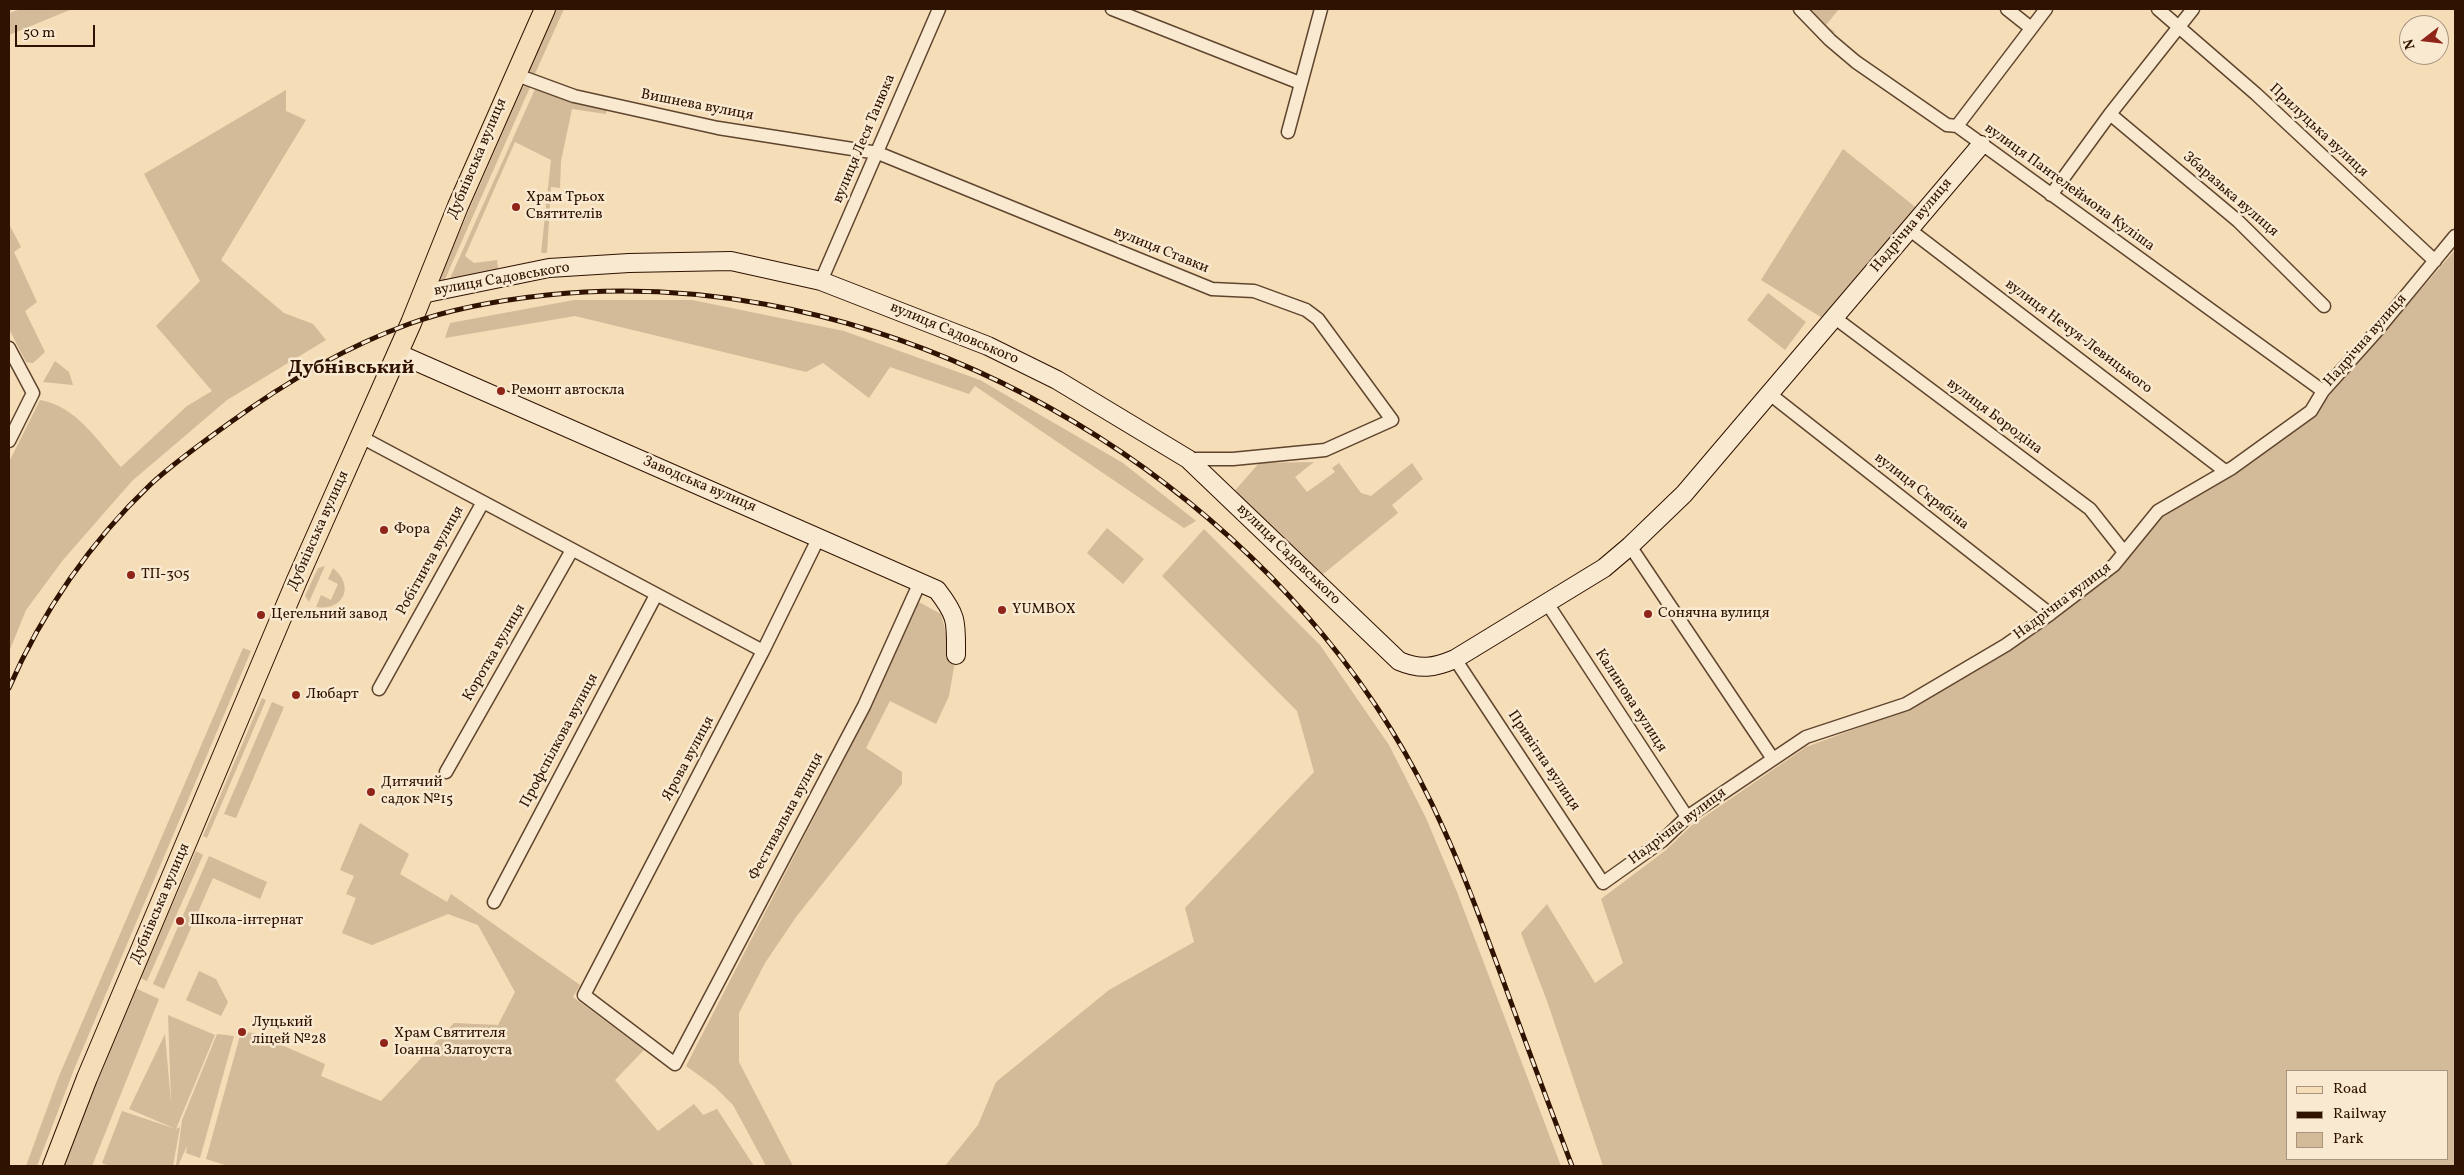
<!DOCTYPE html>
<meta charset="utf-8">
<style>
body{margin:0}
#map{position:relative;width:2464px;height:1175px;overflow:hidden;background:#f5ddb7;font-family:Vollkorn,serif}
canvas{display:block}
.frame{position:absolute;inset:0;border:10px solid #2f1200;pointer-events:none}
.legend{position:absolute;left:2286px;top:1070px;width:162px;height:90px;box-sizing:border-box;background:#f8e9d0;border:1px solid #a8937d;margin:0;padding:6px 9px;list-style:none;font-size:15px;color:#2f1200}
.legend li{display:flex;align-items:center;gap:10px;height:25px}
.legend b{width:25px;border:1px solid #a8937d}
.north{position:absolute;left:2399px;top:15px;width:50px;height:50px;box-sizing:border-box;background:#f8e9d0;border:1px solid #a8937d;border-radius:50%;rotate:254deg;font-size:14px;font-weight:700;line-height:20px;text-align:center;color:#2f1200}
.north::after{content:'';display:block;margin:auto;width:18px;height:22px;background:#8f2418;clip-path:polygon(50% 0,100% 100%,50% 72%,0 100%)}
.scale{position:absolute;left:15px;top:25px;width:80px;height:22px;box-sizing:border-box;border:2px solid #2f1200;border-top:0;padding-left:6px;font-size:15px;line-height:18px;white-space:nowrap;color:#2f1200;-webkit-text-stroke:4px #f8e9d0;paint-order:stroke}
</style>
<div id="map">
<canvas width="2464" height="1175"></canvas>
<div class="frame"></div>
<ul class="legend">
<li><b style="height:6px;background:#f5ddb7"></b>Road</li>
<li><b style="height:6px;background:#2f1200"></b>Railway</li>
<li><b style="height:14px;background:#d3ba98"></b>Park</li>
</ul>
<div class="north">N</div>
<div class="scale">50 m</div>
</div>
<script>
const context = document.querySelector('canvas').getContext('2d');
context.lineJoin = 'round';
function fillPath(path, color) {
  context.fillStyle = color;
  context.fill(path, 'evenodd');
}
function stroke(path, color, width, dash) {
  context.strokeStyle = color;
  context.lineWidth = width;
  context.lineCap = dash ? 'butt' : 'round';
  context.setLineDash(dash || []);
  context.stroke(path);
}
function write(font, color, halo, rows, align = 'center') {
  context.font = font + ' Vollkorn,serif';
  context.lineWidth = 5;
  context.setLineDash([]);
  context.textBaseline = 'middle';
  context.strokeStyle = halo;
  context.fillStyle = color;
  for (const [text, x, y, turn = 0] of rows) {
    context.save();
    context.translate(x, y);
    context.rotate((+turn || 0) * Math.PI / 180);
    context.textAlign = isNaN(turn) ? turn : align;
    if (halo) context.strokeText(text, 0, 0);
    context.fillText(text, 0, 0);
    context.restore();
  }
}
fillPath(new Path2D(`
 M21,9H72L9,35V13Z
 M556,9H564L534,76L529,70Z
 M1804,9H1839L1826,25L1836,33L1824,29Z
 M526,85H531L442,286L439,279L522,88Z
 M536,87L573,101L607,110L606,114L572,109L561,161L560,188L551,187L547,253H541L551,160L515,142L465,256L474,263L497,260L498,269L447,285Z
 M286,90V111L306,120L221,260L284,313L313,324L326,340L227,400L132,481L63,560L26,610L9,652V462L40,400C78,407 97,441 121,467L187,406L212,391L156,326L200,281L144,174Z
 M1843,149L1919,210L1824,319L1761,280Z
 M9,224L21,247L14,252L37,302L25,311L45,352L33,363L26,362L9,329Z
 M2455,250V1166H1603L1547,1001L1521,933L1547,904L1595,983L1623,963L1601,899L1666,850L1691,826L1806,747L1904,711L2006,652L2060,616L2117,570L2162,515L2316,411ZM2288,1071H2448V1159H2288Z
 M1768,293L1806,322L1785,350L1747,320Z
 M574,300H692L844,331L980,380L1123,463L1196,521L1184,528L975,386L969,394L890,367L869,398L823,363L806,372L575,316L445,338L450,323Z
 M55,361L69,372L73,385L43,382Z
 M1314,462L1295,477L1307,492L1335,472L1332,468L1339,463L1361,493L1371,496L1412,463L1423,479L1392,505L1398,513L1322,575L1232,494L1259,463Z
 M1107,528L1144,559L1123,584L1087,553Z
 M1204,529L1320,645L1389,745L1426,818L1457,892L1561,1166H945L978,1125L996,1082L1109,990L1194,942L1185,908L1314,772L1297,711L1162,576Z
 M325,566L309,602L305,596L318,568Z
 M333,568C355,586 344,611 316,607L321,595L331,600L338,584L328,579Z
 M917,601L941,614L946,633V657L955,661L949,696L936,724L890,701L866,748L902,772V784L796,917L765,963L739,1013V1062L793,1166H766L733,1105L715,1087L686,1066L871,707Z
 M243,648L251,651L75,1067L37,1166H26L59,1076Z
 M262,698L266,700L207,838L203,836Z
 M272,702L284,707L236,818L224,814Z
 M360,823L409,854L400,874L447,902L451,894L580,985L573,997L644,1050L615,1080L658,1131L694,1104L703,1115L717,1109L754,1166H228L206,1159L241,1032L254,1033L325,1064L321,1076L381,1101L454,1023L498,1025L515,992L478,925L448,914L372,945L342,933L356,898L346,894L354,876L340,870Z
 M196,851L203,855L147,981L140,978Z
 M209,856L267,882L260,899L213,878L164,989L153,984Z
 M199,971L216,979L228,1002L221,1016L186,1000Z
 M135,988L159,999L92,1166H63Z
 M168,1015L215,1035L176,1129L180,1127L173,1166H109L102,1163L122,1111L176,1129L129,1109L165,1034L171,1103Z
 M217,1034L234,1036L200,1158L186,1153L187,1146L178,1166H176L182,1120Z`), '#d3ba98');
const street = new Path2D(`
 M1112,9L1300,83
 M1800,9L1830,40L1856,62L1947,125L1957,126L2323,391
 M2007,9L2031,28
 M2158,9L2256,94L2435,261
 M514,74L574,96L718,128L878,153L1212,289L1254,291L1306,310L1318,319L1392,420L1325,450L1233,459H1188
 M2110,114L2238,221L2324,306
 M1957,126L2046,9
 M1288,132L1321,9
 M2051,195L2110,114L2193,9
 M1910,230L2225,471
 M821,281L939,9
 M1835,318L2090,509L2124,552
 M9,348L33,393L9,441
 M1771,395L2050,614
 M361,437L763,651
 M819,537L763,651L584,995L675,1064L864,706L920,582
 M1630,546L1773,759
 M1547,603L1687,817
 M1455,659L1603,883L1662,841L1687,817L1806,737L1906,704L2006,645L2050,614L2114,565L2158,511L2232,468L2311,411L2323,391L2375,333L2455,236
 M379,689L483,502
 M446,772L572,550
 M494,902L656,595`);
const secondary = new Path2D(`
 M422,294L549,268L629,263L731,261L821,281L988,346L1057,380L1188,459L1399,661C1420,670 1434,668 1455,659L1604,568L1630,546L1684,494L1981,145
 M397,353L937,590C958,617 956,622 956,655`);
const primary = new Path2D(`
 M53,1166L87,1078L297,580L411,323L458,206L545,9`);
stroke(street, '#60452e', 15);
stroke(secondary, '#2f1200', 20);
stroke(primary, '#2f1200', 22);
stroke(street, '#f8e9d0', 12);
stroke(secondary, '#f8e9d0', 18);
stroke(primary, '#f5ddb7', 20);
const rail = new Path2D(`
 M9,688C42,612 91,541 151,484C175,462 202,443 228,424C283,384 345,347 409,324C453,308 501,300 547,295C838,265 1141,413 1324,636C1372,694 1414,762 1444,830C1467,880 1485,932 1504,983C1526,1044 1549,1105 1572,1166`);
stroke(rail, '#2f1200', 5);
stroke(rail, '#f8e9d0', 3, [9]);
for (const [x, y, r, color] of [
 [516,207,5,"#8f2418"],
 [501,391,5,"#8f2418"],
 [384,530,5,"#8f2418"],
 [131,575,5,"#8f2418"],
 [1002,610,5,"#8f2418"],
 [1648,614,5,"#8f2418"],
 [261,615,5,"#8f2418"],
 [296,695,5,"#8f2418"],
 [371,792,5,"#8f2418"],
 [180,921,5,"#8f2418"],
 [242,1032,5,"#8f2418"],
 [384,1043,5,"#8f2418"]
]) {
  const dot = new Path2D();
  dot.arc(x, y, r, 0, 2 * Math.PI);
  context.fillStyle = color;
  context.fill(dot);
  stroke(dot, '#f8e9d0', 2);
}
write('15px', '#2f1200', '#f8e9d0', [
 ["Вишнева вулиця",697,106,11],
 ["Прилуцька вулиця",2318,131,43],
 ["вулиця Леся Танюка",865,139,-67],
 ["Дубнівська вулиця",478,159,-67],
 ["вулиця Пантелеймона Куліша",2069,188,36],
 ["Збаразька вулиця",2230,195,41],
 ["Надрічна вулиця",1912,226,-50],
 ["вулиця Ставки",1161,251,22],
 ["вулиця Садовського",502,280,-10],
 ["вулиця Садовського",954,334,23],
 ["вулиця Нечуя-Левицького",2078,337,37],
 ["Надрічна вулиця",2366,341,-49],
 ["вулиця Бородіна",1994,417,37],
 ["Заводська вулиця",699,485,23],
 ["вулиця Скрябіна",1921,492,38],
 ["Дубнівська вулиця",319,531,-66],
 ["вулиця Садовського",1288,555,44],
 ["Робітнича вулиця",431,561,-61],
 ["Надрічна вулиця",2063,602,-37],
 ["Коротка вулиця",495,653,-60],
 ["Калинова вулиця",1630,701,57],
 ["Профспілкова вулиця",560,741,-62],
 ["Ярова вулиця",689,759,-62],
 ["Привітна вулиця",1543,761,56],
 ["Фестивальна вулиця",787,817,-62],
 ["Надрічна вулиця",1678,827,-37],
 ["Дубнівська вулиця",161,904,-67]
]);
write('15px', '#2f1200', '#f8e9d0', [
 ["Храм Трьох",526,198],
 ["Святителів",526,215],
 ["Ремонт автоскла",511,391],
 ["Фора",394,530],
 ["ТП-305",141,575],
 ["YUMBOX",1012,610],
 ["Сонячна вулиця",1658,614],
 ["Цегельний завод",271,615],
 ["Любарт",306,695],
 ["Дитячий",381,783],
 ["садок №15",381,800],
 ["Школа-інтернат",190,921],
 ["Луцький",252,1023],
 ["ліцей №28",252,1040],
 ["Храм Святителя",394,1034],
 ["Іоанна Златоуста",394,1051]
], 'left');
write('bold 20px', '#2f1200', '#f8e9d0', [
 ["Дубнівський",351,369]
]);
</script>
